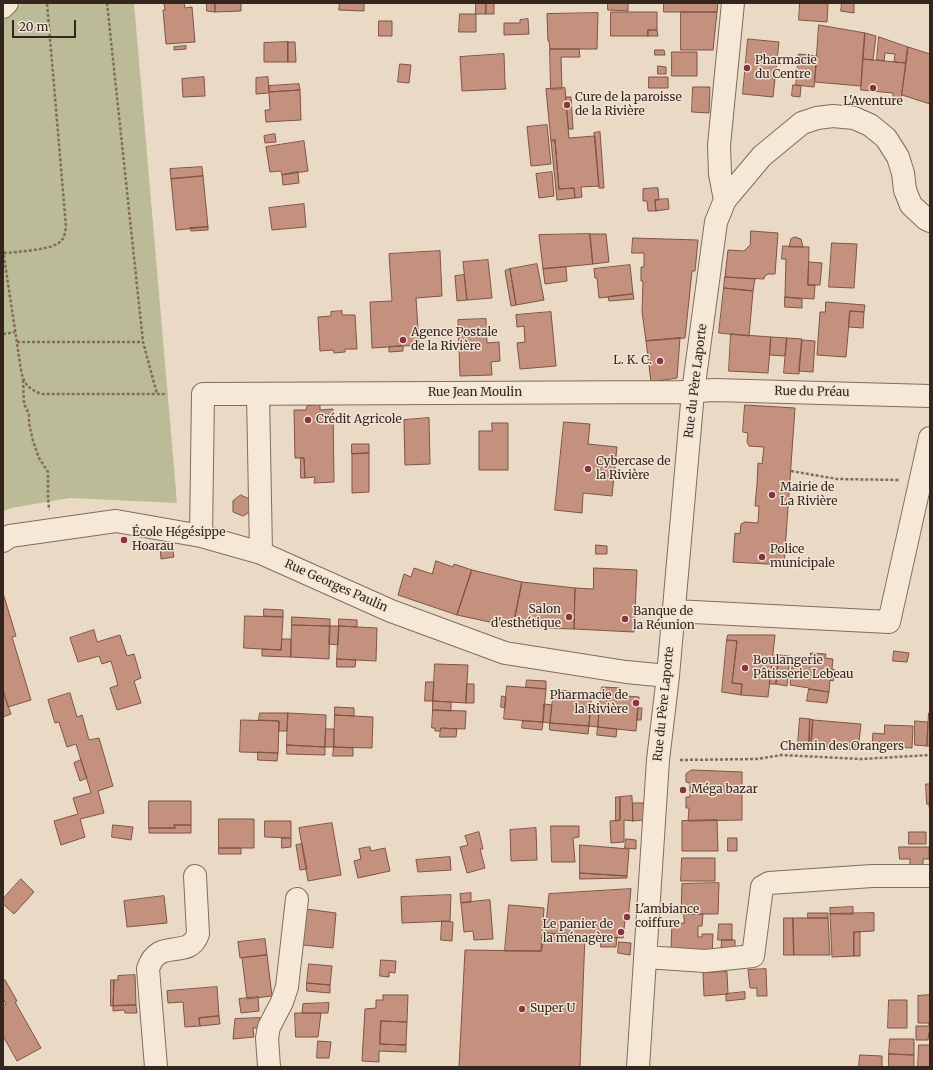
<!DOCTYPE html>
<meta charset="utf-8">
<style>
body{margin:0}
#map{position:relative;width:933px;height:1070px;overflow:hidden;background:#e9d9c5;font-family:Merriweather,serif}
canvas{display:block}
.frame{position:absolute;inset:0;border:4px solid #34261f;pointer-events:none}
.scale{position:absolute;left:12px;top:20px;width:64px;height:18px;box-sizing:border-box;border:2px solid #34261f;border-top:0;padding-left:5px;font-size:12px;line-height:14px;white-space:nowrap;color:#34261f;-webkit-text-stroke:3px #f2e4d4;paint-order:stroke}
</style>
<div id="map">
<canvas width="933" height="1070"></canvas>
<div class="frame"></div>
<div class="scale">20 m</div>
</div>
<script>
const context = document.querySelector('canvas').getContext('2d');
context.lineJoin = 'round';
function fillPath(path, color) {
  context.fillStyle = color;
  context.fill(path, 'evenodd');
}
function stroke(path, color, width, dash) {
  context.strokeStyle = color;
  context.lineWidth = width;
  context.lineCap = dash ? 'butt' : 'round';
  context.setLineDash(dash || []);
  context.stroke(path);
}
function write(font, color, halo, rows, align = 'center') {
  context.font = font + ' Merriweather,serif';
  context.lineWidth = 3;
  context.setLineDash([]);
  context.textBaseline = 'middle';
  context.strokeStyle = halo;
  context.fillStyle = color;
  for (const [text, x, y, turn = 0] of rows) {
    context.save();
    context.translate(x, y);
    context.rotate((+turn || 0) * Math.PI / 180);
    context.textAlign = isNaN(turn) ? turn : align;
    if (halo) context.strokeText(text, 0, 0);
    context.fillText(text, 0, 0);
    context.restore();
  }
}
fillPath(new Path2D(`
 M22,3H134L177,503L70,498L11,508L3,511V21Z`), '#bcbb98');
const building = new Path2D(`
 M164,3H184L185,8L192,7L195,42L166,44L163,10H165Z
 M207,3H215V12L207,11Z
 M215,3H241V11L215,12Z
 M340,3H364V11L339,10Z
 M476,3H486V14H476Z
 M486,3H494V14H486Z
 M608,3H628V11L608,10Z
 M664,3H718L717,12H664Z
 M800,3H828L827,22L799,20Z
 M842,3H854V13L841,11Z
 M611,12H657V30H648V36H611Z
 M681,12H717L713,50H681Z
 M598,13L597,49H550L549,41H548L547,14Z
 M460,14H476V32H459Z
 M528,19L529,34L504,35V23H520V20Z
 M379,21H392V36H379Z
 M819,25L865,33L861,86L815,82Z
 M648,30H657L658,36H648Z
 M865,33L876,36L873,60L863,59Z
 M879,37L908,47L906,63L894,62L895,54L885,53L884,61L877,60Z
 M748,39L779,42L773,97L743,94Z
 M288,42V62H264V43Z
 M288,42H295L296,62H288Z
 M186,46V49L174,50V47Z
 M908,47L930,54V104L902,95Z
 M550,49H579L580,57H561L562,89H551Z
 M655,50H664L665,55H655Z
 M672,52H697V76H672Z
 M504,54L505,85L506,89L462,91L460,57Z
 M799,54L817,56L814,87L796,85Z
 M863,59L906,63L901,99L893,98V93L861,90Z
 M400,64L411,65L409,83L398,82Z
 M658,66L666,67V74H658Z
 M204,77L205,96L183,97L182,79Z
 M268,77L269,92L300,90L301,120L266,122L265,110H270L269,93L256,94V78Z
 M649,77H668V88H649Z
 M299,84L300,90L269,92V86Z
 M793,85L801,86L800,97L792,96Z
 M693,87H710L709,113L692,112Z
 M565,88L569,138L595,136L599,186L581,187L582,197L575,198L574,188L559,189L555,140L551,141L546,89Z
 M566,97H571L573,129H569Z
 M547,125L551,164L531,166L527,127Z
 M600,132L604,188H599L594,133Z
 M275,134L276,142L265,143L264,136Z
 M555,140L559,189L574,188L575,198L557,200L551,141Z
 M304,141L308,171L282,175L281,171L270,172L266,147Z
 M202,167L203,176L171,179L170,169Z
 M298,172L299,183L283,185L282,175Z
 M552,172L554,196L539,198L536,174Z
 M203,176L208,227L176,230L171,179Z
 M658,188L659,200H655L656,211H648L647,201H643V189Z
 M668,199L669,209L656,211L655,200Z
 M304,204L306,227L272,230L269,208Z
 M208,227V230L191,231L190,228Z
 M751,231L778,233L775,274H768L764,277V279L725,277L728,250L744,251L750,245Z
 M590,234H606L609,262L593,264Z
 M590,234L593,264L543,269L539,235Z
 M795,237L801,239L803,247H789L791,239Z
 M633,238L698,240L695,271H692L685,338L646,341L642,312L643,281H641V267H644V253H632Z
 M832,243L857,244L854,288L829,287Z
 M783,246L809,247L808,285H815L814,299L785,297L786,259H782Z
 M440,251L442,296L416,298L419,345L372,348L370,302L392,301L389,254Z
 M488,260L492,298L467,300L463,262Z
 M809,262L822,263L820,285H808Z
 M537,264L544,300L516,305L510,269Z
 M630,265L633,294L599,298L597,278H595L594,269Z
 M566,267L567,281L545,284L543,269Z
 M510,269L516,305L511,306L505,271Z
 M464,275L467,300L457,301L455,276Z
 M725,277L755,279L753,291L724,288Z
 M724,288L753,291L749,336L719,333Z
 M633,294L634,299L609,301L608,297Z
 M785,297L802,299V308L785,307Z
 M826,302L865,305L864,312L850,311L846,357L817,355L820,312H825Z
 M342,311V315H355L357,349H345V352L334,353L333,350L320,351L318,317L331,316V312Z
 M850,311L864,312L863,328L849,327Z
 M551,312L556,366L520,369L517,343L525,342L524,326L517,327L516,315Z
 M486,319L487,343L499,342L500,361L491,362L492,375L460,376L458,320Z
 M731,334L771,337L768,373L729,371Z
 M771,337L787,338L785,356L770,355Z
 M680,338L677,378L651,382L646,341Z
 M787,338L802,339L799,374L784,373Z
 M802,340L815,341L813,372L799,371Z
 M403,346V351L389,352V347Z
 M320,405V410L333,409L334,482L314,483L315,477L305,478L304,458H295L294,410H306L307,406Z
 M745,405L795,408L784,565L733,562L735,533L740,534L741,524L745,522L758,523L759,506H755L757,484L758,463L762,464L764,447L749,446L747,442L748,433L743,432Z
 M429,418L430,464L405,465L404,420Z
 M564,422L590,424L588,444L617,447L612,496L583,493L582,513L555,510Z
 M492,423H508V470H479V431H492Z
 M352,444H369V453L352,454Z
 M369,453V492L352,493V454Z
 M301,458H304L305,478H301Z
 M241,495L251,500V511L243,516L233,512V501Z
 M596,545L607,546V554H596Z
 M172,546L174,557L161,559L160,547Z
 M436,561L453,567L454,564L472,570L457,615L398,595L404,574L411,577L414,568L432,574Z
 M594,568L637,570L634,632L574,629L575,588L593,589Z
 M472,570L522,582L513,627L457,615Z
 M522,582L575,588L574,629L513,627Z
 M3,593L16,636L12,637L31,700L8,707L3,689Z
 M264,609L283,610V617L264,616Z
 M245,616L283,617L281,650L244,648Z
 M292,617L330,619V626L292,625Z
 M339,619L357,620V627L339,626Z
 M292,625L330,626L329,659L291,657Z
 M330,626H339L338,645L329,644Z
 M339,626L377,628L376,661L337,659Z
 M94,630L97,642L120,635L127,656L134,654L141,678L134,681L141,703L117,710L110,688L118,685L111,661L102,664L99,656L78,662L70,638Z
 M728,635H775L768,697L741,695L742,684L732,683L737,641L727,640Z
 M282,639H291V657L262,656V649L281,650Z
 M727,640L737,641L732,683L742,684L741,695L722,692Z
 M894,651L909,653L907,662L893,661Z
 M811,653L826,654L825,658L833,659L832,669L835,670L833,681L830,680L829,692L809,689V688L790,685L793,658L810,660Z
 M773,655H779L776,684H770Z
 M779,655L790,656L787,686L776,684Z
 M337,659L356,660L355,667H337Z
 M435,664L468,665L466,703L433,701Z
 M527,680L546,681V689L526,687Z
 M426,682H434L433,701H425Z
 M467,684H474V703H466Z
 M507,686L546,689L543,722L504,719Z
 M602,687L620,688L619,695L601,694Z
 M809,689L829,692L827,703L807,701Z
 M554,690L592,693L589,726L550,723Z
 M70,693L77,717L82,715L89,740L99,738L113,786L98,791L104,813L80,819L85,837L61,845L54,821L78,814L73,798L91,793L76,744L67,747L59,722L55,723L48,700Z
 M601,694L639,697L636,731L598,727Z
 M502,696L506,697L505,708L501,707Z
 M3,697H5L11,714L3,717Z
 M433,701L451,702V711L433,710Z
 M544,704L552,705L550,723L543,722Z
 M335,707L354,708V716L335,715Z
 M591,708L599,709L598,727L589,726Z
 M638,708H642L641,720H637Z
 M433,710L466,711L465,729L441,728L440,731H435V728H432Z
 M260,713H288L287,731H279V721L259,720Z
 M288,713L326,715L325,747L287,745Z
 M929,713H930V746H927Z
 M335,715L373,717L372,748L334,747Z
 M800,718L810,719L809,745L798,744Z
 M810,719L813,720L811,745H809Z
 M241,720L279,721L278,753L240,752Z
 M813,720L861,724L858,750L811,745Z
 M523,721L543,722L542,730L522,728Z
 M915,721L928,722L927,746L915,745Z
 M550,723L589,726L588,734L550,730Z
 M885,725L913,726L912,748L872,746L873,733L884,734Z
 M598,727L617,729L616,737L597,735Z
 M441,728L457,729L456,737H440Z
 M326,729H334V747H325Z
 M287,745L325,747V755L287,754Z
 M334,747L353,748V756H333Z
 M258,752L278,753L277,761L258,760Z
 M81,760L87,778L80,781L74,763Z
 M692,770L742,772V820L688,821L689,808H686V797H690V783L686,782V774Z
 M926,784H930V815L929,804H927Z
 M632,796L633,821L624,820V842L611,843L610,821L620,820V797Z
 M616,797H620V820L616,821Z
 M149,801H191V825H174L175,828H149Z
 M633,803H644V820L633,821Z
 M219,819H254V848H219Z
 M717,820L718,851H682V821Z
 M265,821H291V838L265,837Z
 M332,823L341,875L308,881L299,828Z
 M113,825L133,827L131,840L112,837Z
 M174,825H191V833H149V828H175Z
 M551,826H579V837L573,838L575,862H552Z
 M536,828L537,860L511,861L510,830Z
 M479,832L483,849H480L485,868L467,873L460,847L468,845L465,836Z
 M909,832H926V844H909Z
 M282,838H291V847L282,848Z
 M728,838H737V851H728Z
 M626,839L636,840V849L625,848Z
 M302,844L307,869L300,870L296,845Z
 M580,845L629,849L627,876L580,873Z
 M370,847L371,851L385,848L390,871L358,878L354,861L361,859L359,849Z
 M899,847H929V859H923V870H910V859H900Z
 M219,848H241V854H219Z
 M450,857L451,870L418,872L416,860Z
 M682,858H715V881H681Z
 M580,873L627,876V878L580,879Z
 M21,879L34,892L14,914L3,904V899Z
 M719,883L718,914H681L682,884Z
 M631,889L628,920H625L623,938L545,933L549,894Z
 M471,893V902L461,903L460,894Z
 M451,895L450,921L402,923L401,897Z
 M164,896L167,923L127,927L124,901Z
 M490,900L493,939L474,940L473,931L464,932L461,903Z
 M509,905L544,908L541,951H505Z
 M853,907V914H830V908Z
 M306,909L336,913L333,948L303,945Z
 M808,913H828V918H808Z
 M874,913V931L854,932V956L832,957L830,914Z
 M684,914H703L702,926H698V937H702V934H713L712,957L671,948L672,923H684Z
 M784,918H793L794,955H784Z
 M793,918H828L830,955H794Z
 M442,921L453,922L452,941L441,940Z
 M719,924H732V940H718Z
 M854,932H860V956H854Z
 M545,933L585,935L580,1067H459L465,950L541,951Z
 M601,936L617,938L616,947H601Z
 M265,939L267,955L240,958L238,942Z
 M722,940H735V955L721,954Z
 M619,942L631,943L630,955L618,953Z
 M267,955L272,996L247,999L242,958Z
 M381,960L396,961L395,973L389,972V977L380,976Z
 M309,964L332,966L330,985L307,983Z
 M766,969L767,996H757V988H750L748,970Z
 M727,972L728,994L704,996L703,973Z
 M135,975L136,1005L113,1006L114,980H118V976Z
 M5,980L17,1001L15,1002L41,1048L17,1061L3,1036V1006L6,1004L3,999V982Z
 M111,980H114L113,1006H111Z
 M307,983L330,985V993L307,991Z
 M217,987L219,1016L199,1018L200,1026L185,1027L183,1002L168,1003L167,991Z
 M745,992V999L726,1001V994Z
 M383,995H408L407,1022L381,1021L380,1044L406,1045V1052L379,1051V1062L362,1061L365,1009L376,1008V1000H383Z
 M930,995V1023H918V996Z
 M258,997L259,1011L241,1013L239,999Z
 M889,1000H907V1028H888Z
 M329,1003L328,1013H302L303,1004Z
 M136,1005L137,1013H125L124,1010L113,1011V1006Z
 M295,1013H321L318,1037H296Z
 M219,1016L220,1024L200,1026L199,1018Z
 M260,1018L261,1028H253L254,1037L233,1039L235,1019Z
 M381,1021L407,1022L406,1045L380,1044Z
 M929,1023L930,1032H929L928,1040H916V1026H929Z
 M890,1039H914V1055L889,1054Z
 M318,1041L331,1042L329,1058H317Z
 M919,1045H930V1067H918Z
 M889,1054L914,1055V1067H889Z
 M860,1055L882,1056V1067H859Z`);
fillPath(building, '#c4917f');
stroke(building, '#7f5345', 1);
const minor = new Path2D(`
 M3,7L7,3
 M725,200L720,174L719,145L733,3
 M258,394L261,553
 M201,536L203,394L681,392L714,390L930,396
 M3,541L10,536L116,521L201,536L261,553L391,611L505,653L626,672L668,676
 M674,611L889,622L930,438
 M645,957L705,961L753,956L762,887L769,883L872,876H930
 M156,1067L148,969C158,936 189,961 198,934L195,876
 M269,1067L267,1038L269,1027L282,1002L287,987L297,899
 M638,1067L658,760L668,676L693,392L716,222L725,200L762,156L802,123L817,118L833,116L854,118L870,125L886,138L898,157L903,173L905,190L911,205L926,219L930,221`);
stroke(minor, '#836b5d', 24);
stroke(new Path2D(`
 M107,3L143,342L157,394
 M3,250L21,370C23,383 29,390 42,394H167
 M4,253C16,252 54,250 61,241C65,237 65,232 66,227L47,3
 M3,334L15,332
 M17,342H143
 M23,380L24,404L29,414V423L33,441L39,458L48,472V496L49,510
 M791,471L837,479L899,480
 M680,760L756,759L782,755L862,759L930,755`), '#836b5d', 2.5, [3, 2]);
stroke(minor, '#f5e8d7', 22);
for (const [x, y, r, color] of [
 [747,68,4,"#8b3342"],
 [873,88,4,"#8b3342"],
 [567,105,4,"#8b3342"],
 [403,340,4,"#8b3342"],
 [660,361,4,"#8b3342"],
 [308,420,4,"#8b3342"],
 [588,469,4,"#8b3342"],
 [772,495,4,"#8b3342"],
 [124,540,4,"#8b3342"],
 [762,557,4,"#8b3342"],
 [569,617,4,"#8b3342"],
 [625,619,4,"#8b3342"],
 [745,668,4,"#8b3342"],
 [636,703,4,"#8b3342"],
 [683,790,4,"#8b3342"],
 [627,917,4,"#8b3342"],
 [621,932,4,"#8b3342"],
 [522,1009,4,"#8b3342"]
]) {
  const dot = new Path2D();
  dot.arc(x, y, r, 0, 2 * Math.PI);
  context.fillStyle = color;
  context.fill(dot);
  stroke(dot, '#f2e4d4', 1.5);
}
write('12px', '#34261f', '#f2e4d4', [
 ["Pharmacie",755,61],
 ["du Centre",755,75],
 ["Cure de la paroisse",575,98],
 ["de la Rivière",575,112],
 ["L'Aventure",873,102,"center"],
 ["Agence Postale",411,333],
 ["de la Rivière",411,347],
 ["L. K. C.",652,361,"right"],
 ["Crédit Agricole",316,420],
 ["Cybercase de",596,462],
 ["la Rivière",596,476],
 ["Mairie de",780,488],
 ["La Rivière",780,502],
 ["École Hégésippe",132,533],
 ["Hoarau",132,547],
 ["Police",770,550],
 ["municipale",770,564],
 ["Salon",561,610,"right"],
 ["d'esthétique",561,624,"right"],
 ["Banque de",633,612],
 ["la Réunion",633,626],
 ["Boulangerie",753,661],
 ["Pâtisserie Lebeau",753,675],
 ["Pharmacie de",628,696,"right"],
 ["la Rivière",628,710,"right"],
 ["Méga bazar",691,790],
 ["L'ambiance",635,910],
 ["coiffure",635,924],
 ["Le panier de",613,925,"right"],
 ["la ménagère",613,939,"right"],
 ["Super U",530,1009]
], 'left');
write('12px', '#34261f', '#f2e4d4', [
 ["Rue du Père Laporte",696,381,-83],
 ["Rue du Préau",812,392,1],
 ["Rue Jean Moulin",475,393],
 ["Rue Georges Paulin",336,586,24],
 ["Rue du Père Laporte",664,704,-84],
 ["Chemin des Orangers",842,747]
]);
</script>
